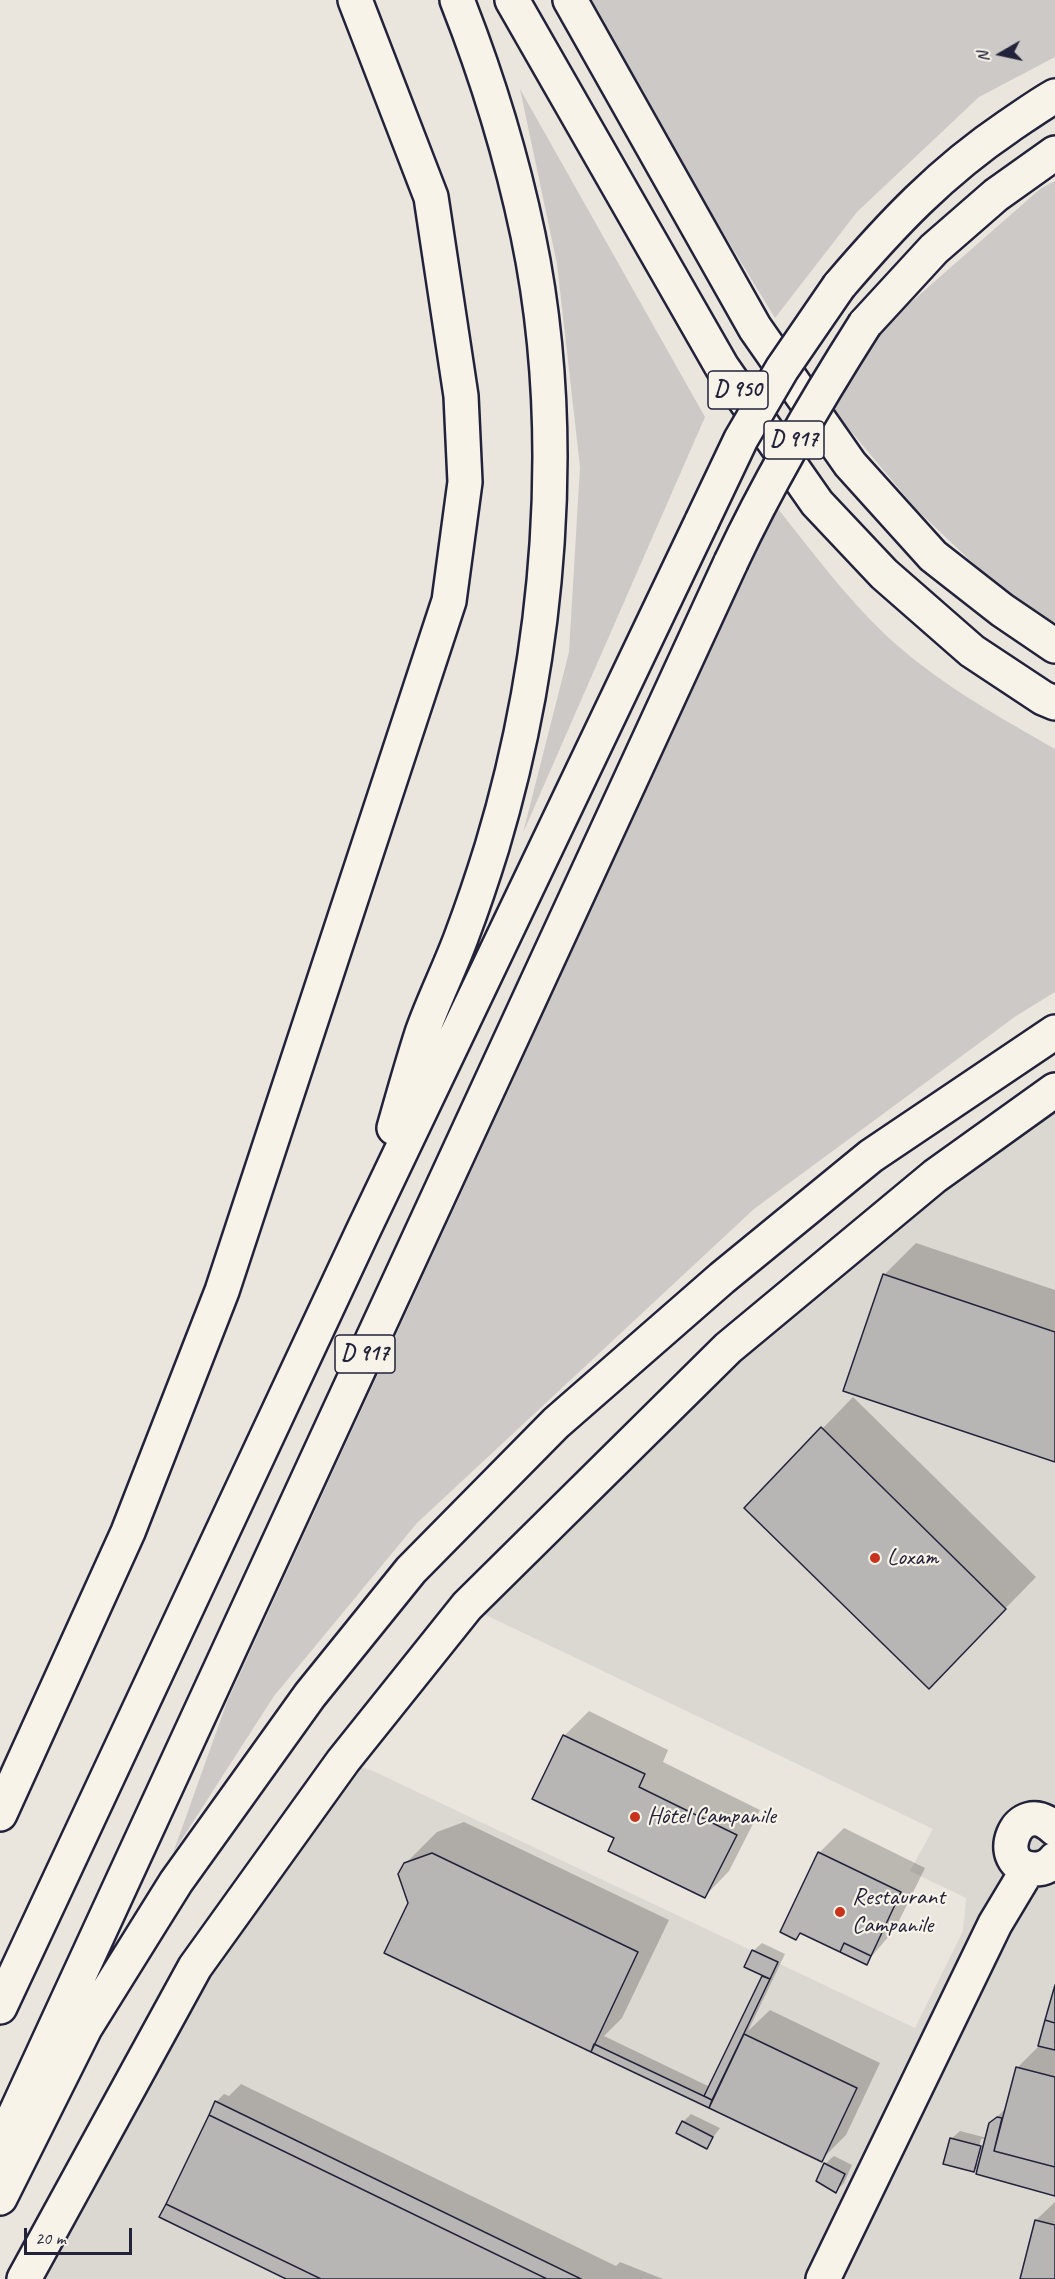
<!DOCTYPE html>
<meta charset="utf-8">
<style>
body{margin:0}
#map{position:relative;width:1055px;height:2279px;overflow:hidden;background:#eae6de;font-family:Caveat,sans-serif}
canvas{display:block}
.north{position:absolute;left:971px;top:24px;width:60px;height:60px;-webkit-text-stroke:4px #f7f3e8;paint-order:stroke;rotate:261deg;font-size:16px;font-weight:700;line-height:24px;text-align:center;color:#22223b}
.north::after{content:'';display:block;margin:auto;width:21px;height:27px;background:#22223b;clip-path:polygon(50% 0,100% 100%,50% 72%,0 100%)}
.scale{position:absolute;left:24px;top:2228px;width:108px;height:27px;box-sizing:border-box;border:3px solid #22223b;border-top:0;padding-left:8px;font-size:18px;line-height:21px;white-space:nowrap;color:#22223b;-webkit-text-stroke:4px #f7f3e8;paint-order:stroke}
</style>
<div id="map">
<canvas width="1055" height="2279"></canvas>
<div class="north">N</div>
<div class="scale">20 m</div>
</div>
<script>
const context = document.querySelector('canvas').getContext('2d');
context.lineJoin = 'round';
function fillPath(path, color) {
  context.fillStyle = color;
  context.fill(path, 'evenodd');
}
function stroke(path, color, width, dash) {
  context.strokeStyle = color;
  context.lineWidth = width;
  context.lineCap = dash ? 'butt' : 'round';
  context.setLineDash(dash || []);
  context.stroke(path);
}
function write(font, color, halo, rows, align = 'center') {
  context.font = font + ' Caveat,sans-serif';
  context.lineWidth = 4.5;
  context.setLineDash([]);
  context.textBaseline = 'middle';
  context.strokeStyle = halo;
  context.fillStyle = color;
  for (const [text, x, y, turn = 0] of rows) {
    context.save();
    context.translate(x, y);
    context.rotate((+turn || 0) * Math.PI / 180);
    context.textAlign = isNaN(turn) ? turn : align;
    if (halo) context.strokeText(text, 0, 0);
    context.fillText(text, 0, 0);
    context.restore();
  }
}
fillPath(new Path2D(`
 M1055,1090V2279H24L73,2188L343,1761L373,1771L915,2028L963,1931L966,1898L910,1871L933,1829L467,1606L593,1480Z`), '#dbd8d2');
fillPath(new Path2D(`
 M591,0H1055V57L979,97L857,212L775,318L691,180Z
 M520,89L705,417L523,833L569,652L580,467L557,264Z
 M1055,181V626L997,586L916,509L828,404L877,332L1040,189Z
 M774,504C813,552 851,605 898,646C945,687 1001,718 1055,749V992L1016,1016L754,1209L417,1523L274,1696L173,1853L227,1702L533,1037L680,695Z`), '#cdc9c6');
fillPath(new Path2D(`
 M916,1243L1055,1290V1461L884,1275Z
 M853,1397L1036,1577L960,1655L746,1508Z
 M589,1711L668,1750L663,1762L760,1810L729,1871L705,1896L616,1837L534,1798L565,1735Z
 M464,1822L669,1920L622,2018L604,2036L710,2087L764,1975L753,1951L762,1943L785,1954L748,2031L770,2010L880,2063L846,2135L821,2160L592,2051L410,1903L405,1864L437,1832Z
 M844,1828L925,1868L895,1929L866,1963L802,1932L796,1938L819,1853Z
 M1055,1991V2194L980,2164L974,2171L951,2139L960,2131L987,2138L990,2124L1006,2108L1017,2068L1040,2045ZM981,2139H984L978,2163H975Z
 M241,2084L616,2266L620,2262L663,2279H290L216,2102L224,2094L229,2096Z
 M691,2114L720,2128L706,2147L683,2122Z
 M834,2156L852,2165L844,2183L836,2191L825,2164Z
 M1055,2202V2279H1021L1036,2220Z`), '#0003');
const building = new Path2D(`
 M883,1274L1055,1332V1462L843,1391Z
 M821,1427L1006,1609L929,1689L744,1508Z
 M563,1735L645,1774L639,1787L737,1835L705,1898L608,1851L614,1838L532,1799Z
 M818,1852L901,1892L871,1956L844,1943L840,1952L800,1933L796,1940L780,1932Z
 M432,1853L638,1952L591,2052L384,1953L408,1903L398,1874L404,1863Z
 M844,1943L871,1956L867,1965L840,1952Z
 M752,1950L778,1962L770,1979L744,1967Z
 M762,1976L770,1979L712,2100L704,2096Z
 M1055,1985V2023L1045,2020Z
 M1045,2020L1055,2023V2050L1038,2046Z
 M744,2034L857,2088L822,2162L709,2108Z
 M594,2044L712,2100L709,2108L591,2052Z
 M1016,2067L1055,2077V2167L994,2151Z
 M215,2101L581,2279H547L209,2115Z
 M209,2115L547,2279H321L166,2204Z
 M997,2117L1002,2118L994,2151L1055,2167V2196L976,2174L989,2123Z
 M682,2121L713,2137L707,2149L676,2133Z
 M950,2138L981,2146L974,2172L943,2164Z
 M824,2163L845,2174L836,2193L816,2181Z
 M166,2204L321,2279H286L159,2217Z
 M1035,2220L1055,2225V2279H1020Z`);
fillPath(building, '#b8b6b5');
stroke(building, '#22223b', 1.5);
const minor = new Path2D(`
 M0,1814L128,1532L222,1291L449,601L465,482L461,396L431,197L355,0
 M1055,1829C1016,1792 990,1868 1034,1869C1043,1869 1050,1866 1055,1859
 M24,2279L195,1967L343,1761L467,1606L728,1348L935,1176L1055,1090
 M823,2279L995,1924L1028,1869`);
const highway = new Path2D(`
 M512,0L722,367L817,503L884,574L972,651L1043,698L1055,703
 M570,0L755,328L850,464L933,556L1002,610L1055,646
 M839,286C892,224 941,172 1009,126C1024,116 1039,105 1055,96
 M865,324L934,249L996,195L1055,153
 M394,1128C403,1096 412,1064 422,1033C434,999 450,968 462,935C473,906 483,876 492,847C550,654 569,432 528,235C511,154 487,76 457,0
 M0,2007L363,1231L702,521
 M0,2147L731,562
 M0,2198L85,2028L176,1882L310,1695L411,1570L556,1423L722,1278L871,1156L1055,1032`);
stroke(minor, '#22223b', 38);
stroke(highway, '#22223b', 38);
stroke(minor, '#f7f3e8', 33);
stroke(highway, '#f7f3e8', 33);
const highwayBridge = new Path2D(`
 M702,521L741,439L782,369L839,286
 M731,562C770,479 816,401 865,324`);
stroke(highwayBridge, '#22223b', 38, []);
stroke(highwayBridge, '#f7f3e8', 33);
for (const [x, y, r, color] of [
 [875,1558,6,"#c8321e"],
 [635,1817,6,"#c8321e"],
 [840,1912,6,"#c8321e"]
]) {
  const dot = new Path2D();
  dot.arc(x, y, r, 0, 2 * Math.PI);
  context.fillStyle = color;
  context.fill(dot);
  stroke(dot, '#f7f3e8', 2);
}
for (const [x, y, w] of [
 [738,390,60],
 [794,440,60],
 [365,1354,60]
]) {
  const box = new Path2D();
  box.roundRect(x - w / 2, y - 19, w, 38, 4.5);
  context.fillStyle = '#f7f3e8';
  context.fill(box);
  stroke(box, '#22223b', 1.5);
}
write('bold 22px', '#22223b', null, [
 ["D 950",738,390],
 ["D 917",794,440],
 ["D 917",365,1354]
]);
write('24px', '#22223b', '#f7f3e8', [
 ["Loxam",887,1558],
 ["Hôtel Campanile",647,1817],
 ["Restaurant",852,1898],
 ["Campanile",852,1926]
], 'left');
</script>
